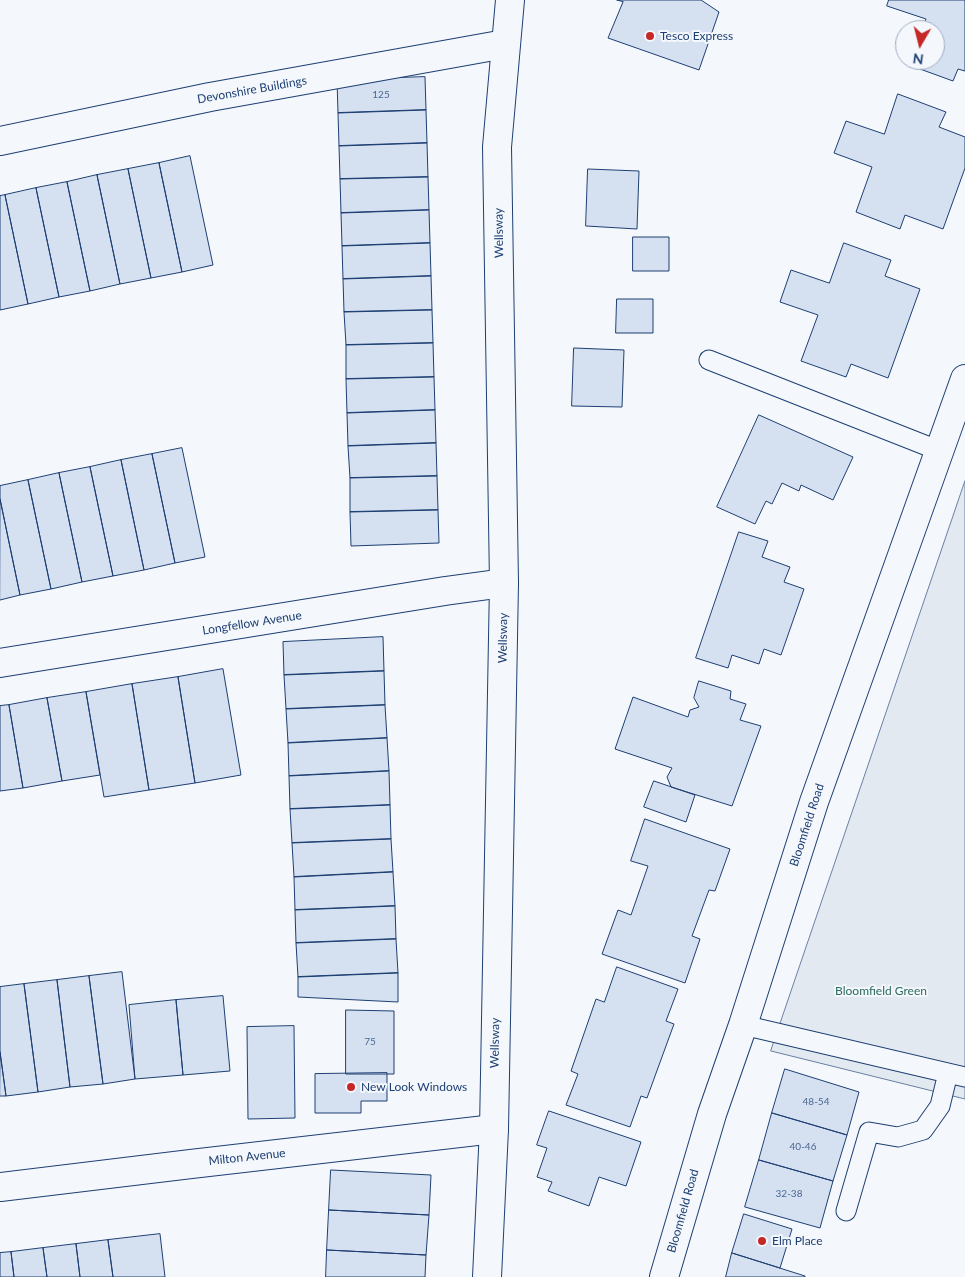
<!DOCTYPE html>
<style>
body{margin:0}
#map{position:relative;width:965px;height:1277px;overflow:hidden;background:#f4f7fb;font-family:Lato,sans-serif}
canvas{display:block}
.north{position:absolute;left:895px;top:20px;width:50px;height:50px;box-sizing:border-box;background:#f4f7fb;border:1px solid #9eadc5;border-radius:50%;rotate:188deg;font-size:14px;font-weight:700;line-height:20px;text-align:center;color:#1d3f73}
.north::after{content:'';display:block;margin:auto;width:18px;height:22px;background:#c62828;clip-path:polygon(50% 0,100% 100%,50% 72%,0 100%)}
</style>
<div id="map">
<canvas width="965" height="1277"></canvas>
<div class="north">N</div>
</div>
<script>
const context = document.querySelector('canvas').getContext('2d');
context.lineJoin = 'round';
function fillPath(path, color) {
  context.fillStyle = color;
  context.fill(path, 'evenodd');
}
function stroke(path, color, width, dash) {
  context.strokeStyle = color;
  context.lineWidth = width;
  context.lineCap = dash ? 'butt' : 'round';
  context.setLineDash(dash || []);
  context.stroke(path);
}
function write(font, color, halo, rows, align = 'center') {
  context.font = font + ' Lato,sans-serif';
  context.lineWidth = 4;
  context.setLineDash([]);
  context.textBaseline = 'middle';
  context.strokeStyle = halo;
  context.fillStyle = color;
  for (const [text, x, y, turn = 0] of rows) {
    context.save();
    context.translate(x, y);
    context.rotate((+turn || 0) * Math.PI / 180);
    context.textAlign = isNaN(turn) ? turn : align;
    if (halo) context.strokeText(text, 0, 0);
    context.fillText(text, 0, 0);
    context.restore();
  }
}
const green = new Path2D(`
 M965,481V1099L771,1051Z`);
fillPath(green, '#e3e9f0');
stroke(green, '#687fa3', 1);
const building = new Path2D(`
 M617,0H701L719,12L699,70L608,38L623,2Z
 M889,0H965V71L958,69L953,81L909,65L911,60H935V30H922L926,19L887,6Z
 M425,77L426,110L338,113L337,80Z
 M898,94L946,112L939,127L965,137V168L943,229L905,215L900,229L856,212L872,167L834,153L846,121L884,134Z
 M426,110L427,143L339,146L338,113Z
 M427,143L428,177L340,179L339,146Z
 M190,156L213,265L182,272L159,163Z
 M159,163L182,272L151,278L128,169Z
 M128,169L151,278L120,284L97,175Z
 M588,169L639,171L637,229L586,226Z
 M97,175L120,284L90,291L67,182Z
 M428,177L429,210L341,213L340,179Z
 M67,182L90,291L59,297L36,188Z
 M36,188L59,297L28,304L5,195Z
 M5,195L28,304L0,310V196Z
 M429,210L430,243L342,246L341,213Z
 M633,237H669V271H633Z
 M430,243L431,276L343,279L342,246Z
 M844,243L891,260L885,276L920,289L888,378L851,364L846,377L801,361L818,315L780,302L791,270L829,283Z
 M431,276L432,310L344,312L343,279Z
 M617,299H653V333H616Z
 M432,310L433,343L346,345L344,312Z
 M433,343L434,377L346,379V345Z
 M574,348L624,350L622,407L572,406Z
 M434,377L435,410L347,413L346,379Z
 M435,410L436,443L348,446L347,413Z
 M759,415L853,457L833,500L801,485L799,491L782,483L772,504L766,501L755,524L717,507Z
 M436,443L437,476L350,478L348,446Z
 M182,448L205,557L175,563L152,454Z
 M152,454L175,563L144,570L121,460Z
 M121,460L144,570L113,576L90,467Z
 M90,467L113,576L82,582L59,473Z
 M59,473L82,582L51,589L28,480Z
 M437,476L438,510L350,512V478Z
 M28,480L51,589L20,595L0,499V486Z
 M0,499L20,595L0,600Z
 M438,510L439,543L351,546L350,512Z
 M739,532L768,541L762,557L790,567L784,582L804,589L781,655L764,649L759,664L732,655L728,668L696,658Z
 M383,637L384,671L284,675L283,642Z
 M223,669L241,775L195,783L178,677Z
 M384,671L385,705L286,709L284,675Z
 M178,677L195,783L149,790L132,684Z
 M699,681L731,691L730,699L746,704L740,720L761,726L732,806L671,787L667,777L672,768L615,749L633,697L688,717L690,710L699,707L694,698Z
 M132,684L149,790L104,797L86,692Z
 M86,692L100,775L62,781L47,698Z
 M47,698L62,781L23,788L9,705Z
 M9,705L23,788L0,791V706Z
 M385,705L387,738L288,743L286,709Z
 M387,738L389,771L289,776L288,743Z
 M389,771L390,805L290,809L289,776Z
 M654,781L695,795L686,822L644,807Z
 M390,805L391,839L292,843L290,809Z
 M645,819L730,849L715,891L709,890L692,936L700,939L685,983L602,954L618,910L631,915L648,866L631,861Z
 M391,839L393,872L294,877L292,843Z
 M393,872L395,906L295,910L294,877Z
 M395,906L396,939L296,943L295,910Z
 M396,939L398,973L298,977L296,943Z
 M617,967L678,989L666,1021L674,1024L647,1098L641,1096L630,1127L566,1105L578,1074L571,1071L596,999L604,1002Z
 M122,972L135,1079L103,1084L89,976Z
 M398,973V1002L298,997V977Z
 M89,976L103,1084L70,1087L57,980Z
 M57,980L70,1087L38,1092L24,984Z
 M24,984L38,1092L6,1096L0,1052V987Z
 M223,996L230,1071L183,1075L176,1000Z
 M176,1000L183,1075L135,1079L129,1005Z
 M346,1010L394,1011V1074H346Z
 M294,1026L295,1118L248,1119L247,1027Z
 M0,1052L6,1096H0Z
 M785,1069L859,1092L847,1135L772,1113Z
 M387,1073V1101H361V1113H315V1074Z
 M549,1111L641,1142L626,1186L599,1177L589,1206L548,1191L552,1182L537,1177L547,1148L537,1145Z
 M772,1113L847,1135L833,1181L759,1160Z
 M759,1160L833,1181L820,1228L745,1207Z
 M331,1170L431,1175L429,1215L329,1210Z
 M329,1210L429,1215L426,1255L327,1250Z
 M744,1214L792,1229L780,1268L732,1253Z
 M160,1234L165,1277H113L108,1240Z
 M108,1240L113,1277H80L76,1244Z
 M76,1244L80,1277H47L43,1248Z
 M43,1248L47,1277H14L11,1252Z
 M327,1250L426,1255L425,1277H326Z
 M11,1252L14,1277H0V1253Z
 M732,1253L805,1276V1277H726Z`);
fillPath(building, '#d5e0f0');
stroke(building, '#1d3f73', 1);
const lane = new Path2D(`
 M709,360L940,451
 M743,1025L965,1077
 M846,1211L869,1132L898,1137L923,1130L940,1106L948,1073`);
const street = new Path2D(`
 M0,141L210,97L505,44
 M0,663L445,591L504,583
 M0,1187L191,1164L494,1129`);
const secondary = new Path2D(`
 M664,1277L712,1114L743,1025L814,802L965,379`);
const primary = new Path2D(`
 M487,1277L494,1129L504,583L497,147L510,0`);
stroke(lane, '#1d3f73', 21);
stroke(street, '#1d3f73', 30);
stroke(secondary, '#1d3f73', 30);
stroke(primary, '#1d3f73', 30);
stroke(lane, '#f4f7fb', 19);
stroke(street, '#f4f7fb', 28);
stroke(secondary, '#f4f7fb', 28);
stroke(primary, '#f4f7fb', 28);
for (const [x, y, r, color] of [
 [650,36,5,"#c62828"],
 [351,1087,5,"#c62828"],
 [762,1241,5,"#c62828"]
]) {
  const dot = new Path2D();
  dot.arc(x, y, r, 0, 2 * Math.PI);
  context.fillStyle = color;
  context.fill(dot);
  stroke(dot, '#f4f7fb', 2);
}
write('10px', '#4b6792', null, [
 ["125",381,95],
 ["75",370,1042],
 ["48-54",816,1102],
 ["40-46",803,1147],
 ["32-38",789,1194]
]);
write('12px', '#1d3f73', '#f4f7fb', [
 ["Tesco Express",660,36],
 ["New Look Windows",361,1087],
 ["Elm Place",772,1241]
], 'left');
write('12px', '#1d3f73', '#f4f7fb', [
 ["Devonshire Buildings",252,90,-10],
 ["Wellsway",499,233,-91],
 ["Longfellow Avenue",252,623,-9],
 ["Wellsway",503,638,-89],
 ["Bloomfield Road",807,825,-72],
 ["Wellsway",495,1043,-89],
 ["Milton Avenue",247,1157,-6],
 ["Bloomfield Road",683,1211,-74]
]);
write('12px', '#2c6c60', '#f4f7fb', [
 ["Bloomfield Green",881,991]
]);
</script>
